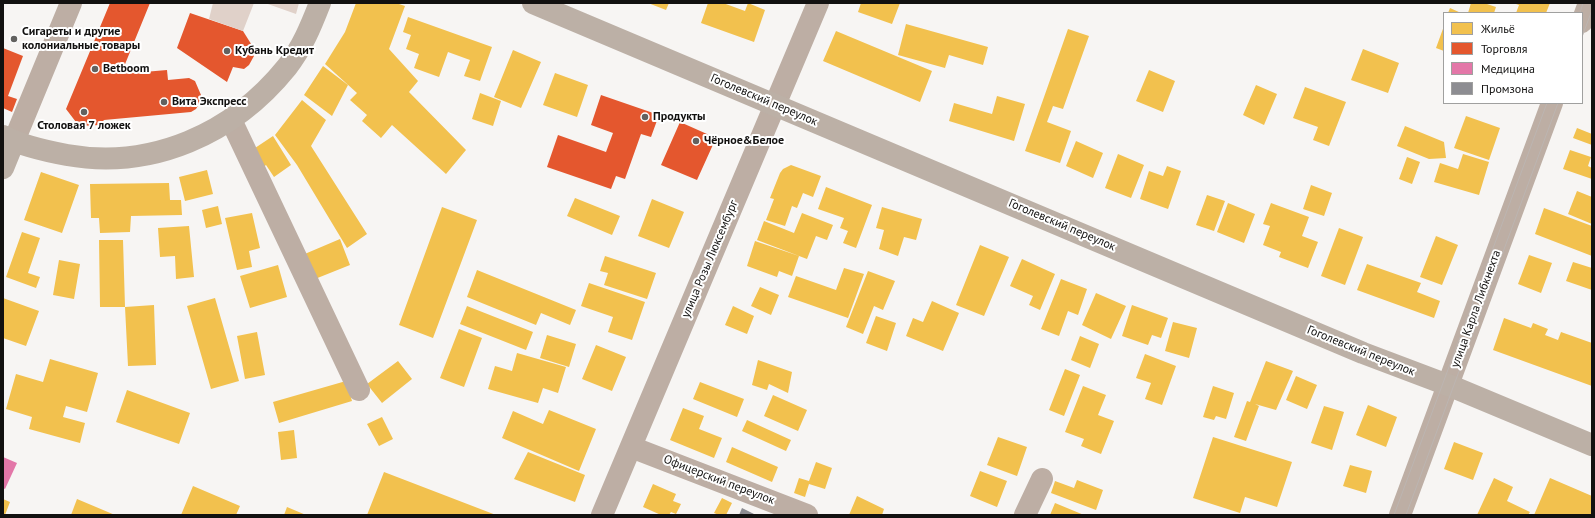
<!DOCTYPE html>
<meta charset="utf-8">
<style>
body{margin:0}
#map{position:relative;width:1595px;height:518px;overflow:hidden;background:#f7f5f3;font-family:"PT Sans",sans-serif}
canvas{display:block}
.frame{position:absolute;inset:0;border:4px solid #121110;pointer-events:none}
.legend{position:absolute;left:1443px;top:12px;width:140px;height:92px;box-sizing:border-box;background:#fff;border:1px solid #a0a09f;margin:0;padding:5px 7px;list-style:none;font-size:12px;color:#121110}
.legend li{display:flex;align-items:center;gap:8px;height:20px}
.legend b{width:20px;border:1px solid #a0a09f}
</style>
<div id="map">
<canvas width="1595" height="518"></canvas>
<div class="frame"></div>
<ul class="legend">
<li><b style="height:11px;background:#f2c14e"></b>Жильё</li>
<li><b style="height:11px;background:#e4572e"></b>Торговля</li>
<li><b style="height:11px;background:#e377a8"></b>Медицина</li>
<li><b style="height:11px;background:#8d8d92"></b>Промзона</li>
</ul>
</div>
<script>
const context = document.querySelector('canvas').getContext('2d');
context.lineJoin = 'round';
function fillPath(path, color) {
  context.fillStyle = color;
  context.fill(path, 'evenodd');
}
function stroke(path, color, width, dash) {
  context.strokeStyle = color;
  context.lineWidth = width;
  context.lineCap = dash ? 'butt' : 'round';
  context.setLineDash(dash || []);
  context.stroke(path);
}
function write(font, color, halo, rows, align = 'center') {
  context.font = font + ' "PT Sans",sans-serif';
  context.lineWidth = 4;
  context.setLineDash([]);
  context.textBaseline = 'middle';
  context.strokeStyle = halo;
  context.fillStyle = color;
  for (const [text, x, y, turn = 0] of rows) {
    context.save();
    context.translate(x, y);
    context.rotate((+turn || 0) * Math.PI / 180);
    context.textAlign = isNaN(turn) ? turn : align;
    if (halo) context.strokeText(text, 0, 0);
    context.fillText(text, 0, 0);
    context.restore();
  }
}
fillPath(new Path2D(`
 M356,3H396L405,6L389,49L418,81L409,92L466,150L446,174L392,125L381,138L362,121L367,115L350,100L357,93L325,64L345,32Z
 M648,3H669L666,10Z
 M708,3H723L745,11L748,3L765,10L754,42L701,23Z
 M861,3H900L892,24L858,12Z
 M1471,3H1484L1496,7L1494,13H1468Z
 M1513,3H1550L1546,13H1516L1519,5Z
 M1450,8L1461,13H1448Z
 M408,17L492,47L480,81L464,76L470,60L448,52L439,77L414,68L419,54L406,49L411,35L403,32Z
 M906,24L988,47L983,65L949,55L945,68L898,55Z
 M1444,26V51L1436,48Z
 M1068,29L1089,36L1063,109L1053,106L1047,122L1071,131L1060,163L1025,151Z
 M836,31L932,71L920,102L823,61Z
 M1363,49L1399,63L1388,93L1351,80Z
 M513,50L541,62L521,108L494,97Z
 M323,66L348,85L332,116L304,95Z
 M1149,70L1175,81L1163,112L1136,101Z
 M555,73L588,85L577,117L543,105Z
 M1256,85L1277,94L1264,125L1243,115Z
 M1305,87L1346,102L1329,146L1313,140L1318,127L1293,118Z
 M480,93L501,101L493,126L472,119Z
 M997,96L1025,104L1014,141L949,121L954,103L992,114Z
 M302,100L326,120L311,146L367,234L347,248L297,165L275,135Z
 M1466,116L1500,128L1489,160L1454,148Z
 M1405,126L1444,142L1446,158L1429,159L1397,146Z
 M1577,128L1592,134V145L1573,138Z
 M273,136L291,165L274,177L266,165L261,169L252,150Z
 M1076,141L1103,153L1093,178L1066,166Z
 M1570,150L1591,157L1588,166L1592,168V179L1563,169Z
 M1118,154L1144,165L1131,198L1105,188Z
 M1463,154L1489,162L1479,195L1434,182L1440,163L1458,169Z
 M1407,157L1420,162L1412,184L1399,179Z
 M791,165L821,176L813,197L803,193L797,208L792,206L785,226L766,220L774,199L770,198L780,173L783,169Z
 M1167,166L1181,171L1168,209L1140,199L1149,171L1163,176Z
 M207,170L213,194L185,201L179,177Z
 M41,172L79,185L62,233L24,220Z
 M169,183L170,200H181L182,215L131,216L130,232L100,233L99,218H91L90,184Z
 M1311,185L1332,193L1324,216L1303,209Z
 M826,187L872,205L856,248L843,243L848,231L840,228L844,218L818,209Z
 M1577,191L1592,197V224L1568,214Z
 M1207,195L1225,201L1214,231L1196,225Z
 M575,198L620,216L612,235L567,216Z
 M652,199L684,212L669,248L638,236Z
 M1228,203L1255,214L1244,243L1217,232Z
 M1271,203L1309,217L1302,236L1318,242L1308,268L1279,257L1281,252L1263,245L1270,226L1263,224Z
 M218,206L222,224L206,228L202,210Z
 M442,207L477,220L433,338L399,325Z
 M882,207L922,219L916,240L904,237L898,256L879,249L884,230L876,228Z
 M1544,208L1592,226V256L1535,234Z
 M252,213L260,248L249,251L252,267L237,270L225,218Z
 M802,213L833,225L827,240L816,236L807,259L757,240L764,221L794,233Z
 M189,226L194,277L176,279L175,256L160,257L158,228Z
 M1339,228L1363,237L1345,285L1321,276Z
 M22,232L40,238L28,273L40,277L36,288L6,277Z
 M1436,236L1458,245L1442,285L1420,277Z
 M340,239L350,265L310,281L300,256Z
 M99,240H123L125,307H100Z
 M755,241L799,256L792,276L779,271L777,277L747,266Z
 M980,245L1009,257L984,316L956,305Z
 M1529,255L1552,263L1541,293L1518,284Z
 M605,256L656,273L647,299L604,285L608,273L600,271Z
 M1022,259L1055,274L1040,310L1029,305L1033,296L1010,286Z
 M59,260L80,264L74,299L53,295Z
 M1573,262L1592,268V290L1566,281Z
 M1367,264L1421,283L1417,292L1440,301L1434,318L1357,290Z
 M278,265L287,297L250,308L240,276Z
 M844,268L864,274L848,318L788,297L796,276L836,290Z
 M477,270L576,310L570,325L541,313L536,325L467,297Z
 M868,271L895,281L883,310L874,306L863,334L846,327Z
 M1061,279L1087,289L1078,315L1068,311L1059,336L1041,329Z
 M589,283L645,302L632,340L608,332L613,317L581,306Z
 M760,287L779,295L771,315L751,306Z
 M1096,293L1126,306L1111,339L1082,325Z
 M3,298L39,311L26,346L3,338Z
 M215,298L239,381L211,389L187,306Z
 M932,301L959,313L943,351L906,336L913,318L923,322Z
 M154,305L156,365L128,366L125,307Z
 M1132,305L1168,318L1161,338L1152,335L1148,345L1122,336Z
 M467,306L533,332L526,350L460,324Z
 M733,306L754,316L747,334L725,325Z
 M876,316L896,323L887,351L866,343Z
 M1504,318L1531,328L1533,323L1548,329L1545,335L1558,340L1561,332L1592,343V386L1493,350Z
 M1173,322L1197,328L1189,358L1165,351Z
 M459,329L482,338L464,387L440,378Z
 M257,332L265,375L245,379L237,336Z
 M547,335L576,344L569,367L540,358Z
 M1080,336L1099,344L1090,368L1071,360Z
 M596,345L626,357L612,391L582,379Z
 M517,353L566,367L558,393L543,388L538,403L488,389L495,366L512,371Z
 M1145,354L1176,366L1162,405L1145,399L1151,383L1136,378Z
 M50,359L98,373L87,412L66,406L63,417L85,423L80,443L29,429L32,417L6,409L16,374L43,382Z
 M758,360L792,372L788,393L769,384L767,390L752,385Z
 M398,361L412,379L382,403L367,384Z
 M1266,361L1293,371L1276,410L1255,404L1259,406L1246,441L1234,437L1247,401L1250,402Z
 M1065,369L1080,375L1064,416L1049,410Z
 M1296,376L1317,385L1307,409L1286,400Z
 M346,381L352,401L279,423L273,402Z
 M700,382L744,399L737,417L693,399Z
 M1083,386L1106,395L1098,415L1114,421L1101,454L1081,446L1084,439L1065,432Z
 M1213,386L1234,393L1226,419L1216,416L1214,420L1203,417Z
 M127,390L190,413L179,444L116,422Z
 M773,395L807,410L798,431L764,416Z
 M1368,405L1397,417L1386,447L1356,435Z
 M1324,406L1344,412L1332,450L1311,443Z
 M683,408L704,416L699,429L722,438L714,458L670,440Z
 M549,410L596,429L579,471L502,438L513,411L543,424Z
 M382,417L393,439L379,446L367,424Z
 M747,420L791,440L786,451L742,431Z
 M294,430L297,458L281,460L278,432Z
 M998,437L1027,447L1017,476L987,465Z
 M1213,437L1292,462L1277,507L1245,497L1240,513L1193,498Z
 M1454,442L1483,453L1473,480L1444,469Z
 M732,447L778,467L772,482L726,462Z
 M528,452L585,475L575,502L514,479Z
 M816,462L832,468L825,489L809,484L805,497L794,493L799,478L809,481Z
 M1350,465L1372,471L1366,493L1343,486Z
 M980,471L1007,481L997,507L970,496Z
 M384,472L496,515H367Z
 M1494,478L1513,487L1507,501L1530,512L1528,515H1477Z
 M1550,478L1592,496V515H1534Z
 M1077,480L1103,490L1096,510L1051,493L1055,481L1074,488Z
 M653,484L676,494L673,501L681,504L676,514L671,512L669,515H661L643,507Z
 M193,486L240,506L236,515H181Z
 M857,496L884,509L882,515H849Z
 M722,498L732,503L726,515H719L714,513Z
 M3,499L10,502L5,515H3Z
 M77,499L115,515H71Z
 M1055,503L1084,515H1050Z
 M287,507L306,515H284Z`), '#f2c14e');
fillPath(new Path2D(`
 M110,3H150L121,74L167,70L168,80L189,78L195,81L201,95L199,104L196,109L191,112L104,120L100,125L79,126L66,109Z
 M190,13L243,31L253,47L254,56L249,65L244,69L233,67L227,82L177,48Z
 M3,48L23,56L8,96L17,99L12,112L3,108Z
 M601,95L659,115L651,137L641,134L625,179L616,176L611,189L547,167L558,135L606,152L613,133L591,125Z
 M680,122L716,138L697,180L661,165Z`), '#e4572e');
fillPath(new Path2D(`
 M3,457L17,463L5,489L3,488Z`), '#e377a8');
fillPath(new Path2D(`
 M742,508L756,515H739Z`), '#8d8d92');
fillPath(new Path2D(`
 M213,3H254L243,31L209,19Z
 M265,3H299L296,14Z`), '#e0d1c9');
stroke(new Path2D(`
 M1582,22L1589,3
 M231,120L359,390
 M14,141L71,3
 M631,447L807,515
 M602,515L818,3
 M1025,515L1042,479
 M1400,515L1552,103`), '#bdaea4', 22);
stroke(new Path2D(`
 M533,3L1363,353L1453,387L1592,445
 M3,136C22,146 45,151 67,155C152,170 233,134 287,67C302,48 311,26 320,3
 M3,168L14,141`), '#bcb0a6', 22);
stroke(new Path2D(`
 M1580,13L1583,3
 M1582,37L1592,10
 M1394,515L1547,103
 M1406,515L1558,103`), '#bcb5b1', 1);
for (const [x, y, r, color] of [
 [14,39,4,"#62615f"],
 [227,51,4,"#62615f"],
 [95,69,4,"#62615f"],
 [164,102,4,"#62615f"],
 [84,112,4,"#62615f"],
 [645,117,4,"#62615f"],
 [696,141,4,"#62615f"]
]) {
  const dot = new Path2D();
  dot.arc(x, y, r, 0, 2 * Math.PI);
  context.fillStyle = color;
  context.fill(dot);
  stroke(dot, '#fff', 1.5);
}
write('bold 12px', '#121110', '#fff', [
 ["Сигареты и другие",22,32],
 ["колониальные товары",22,46],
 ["Кубань Кредит",235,51],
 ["Betboom",103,69],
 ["Вита Экспресс",172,102],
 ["Продукты",653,117],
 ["Столовая 7 ложек",84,126,"center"],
 ["Чёрное&Белое",704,141]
], 'left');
write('12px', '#121110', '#fff', [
 ["Гоголевский переулок",764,100,23],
 ["Гоголевский переулок",1062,225,23],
 ["улица Розы Люксембург",710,259,-67],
 ["улица Карла Либкнехта",1476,309,-70],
 ["Гоголевский переулок",1361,351,22],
 ["Офицерский переулок",719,480,21]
]);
</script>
